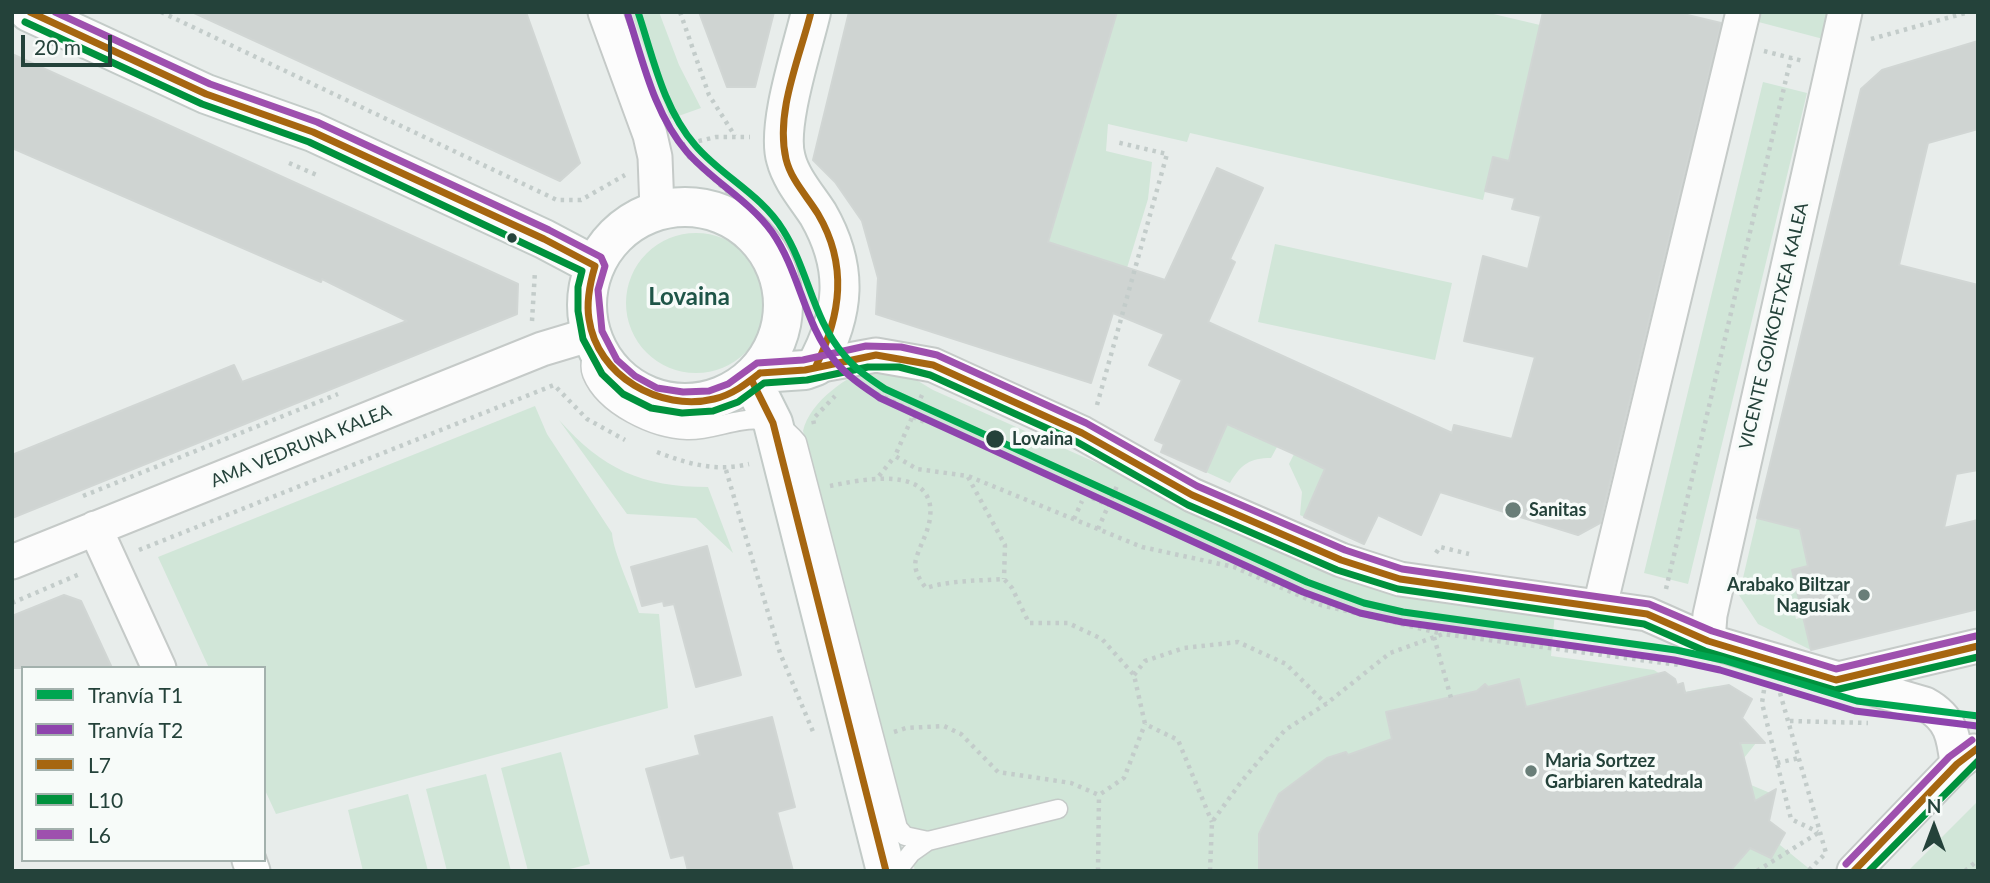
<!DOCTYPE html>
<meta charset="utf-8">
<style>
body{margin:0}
#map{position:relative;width:1990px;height:883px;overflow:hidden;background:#e8edeb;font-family:Lato,sans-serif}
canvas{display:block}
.frame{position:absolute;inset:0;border:14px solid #24423a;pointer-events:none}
.legend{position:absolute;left:21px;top:666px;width:245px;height:196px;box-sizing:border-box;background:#f7fbf9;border:2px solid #a3b1ad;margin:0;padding:9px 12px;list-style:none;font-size:21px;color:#24423a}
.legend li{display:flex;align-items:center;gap:14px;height:35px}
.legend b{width:35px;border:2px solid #a3b1ad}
.north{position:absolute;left:1899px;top:792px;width:70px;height:70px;-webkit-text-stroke:5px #f7fbf9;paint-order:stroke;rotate:0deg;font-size:19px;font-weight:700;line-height:28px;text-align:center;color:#24423a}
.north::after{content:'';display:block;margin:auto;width:24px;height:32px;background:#24423a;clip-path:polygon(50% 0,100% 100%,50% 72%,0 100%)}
.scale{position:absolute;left:21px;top:35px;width:91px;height:32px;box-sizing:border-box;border:4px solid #24423a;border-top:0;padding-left:9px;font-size:21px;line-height:24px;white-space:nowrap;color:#24423a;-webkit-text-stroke:5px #f7fbf9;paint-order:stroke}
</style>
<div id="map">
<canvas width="1990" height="883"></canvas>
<div class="frame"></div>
<ul class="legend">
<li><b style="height:9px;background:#00a651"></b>Tranvía T1</li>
<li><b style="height:9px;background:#8e44ad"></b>Tranvía T2</li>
<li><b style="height:9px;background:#a66610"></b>L7</li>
<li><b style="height:9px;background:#00913d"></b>L10</li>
<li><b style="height:9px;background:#9e50ae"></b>L6</li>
</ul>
<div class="north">N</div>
<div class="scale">20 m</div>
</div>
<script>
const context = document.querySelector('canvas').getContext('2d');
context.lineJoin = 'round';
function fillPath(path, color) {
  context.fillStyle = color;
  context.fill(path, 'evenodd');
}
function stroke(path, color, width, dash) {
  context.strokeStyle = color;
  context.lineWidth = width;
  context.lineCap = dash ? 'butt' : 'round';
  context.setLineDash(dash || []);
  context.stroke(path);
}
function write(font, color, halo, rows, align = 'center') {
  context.font = font + ' Lato,sans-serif';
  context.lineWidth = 7;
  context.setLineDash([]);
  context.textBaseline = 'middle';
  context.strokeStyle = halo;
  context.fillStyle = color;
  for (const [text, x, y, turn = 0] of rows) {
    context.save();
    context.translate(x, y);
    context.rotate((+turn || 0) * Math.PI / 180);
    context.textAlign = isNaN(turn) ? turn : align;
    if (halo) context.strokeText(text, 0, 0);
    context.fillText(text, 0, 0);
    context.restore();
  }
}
fillPath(new Path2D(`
 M631,12H659L679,65L701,108L670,119Z
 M1117,12H1485L1540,25L1509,161L1493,158L1483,200L1190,133L1187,142L1108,124L1106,151L1152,162L1148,199L1127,268L1048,242Z
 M1753,12H1835L1827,40L1751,20Z
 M1763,82L1807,93L1688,584L1644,573Z
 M626 303a70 70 0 1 1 140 0a70 70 0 1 1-140 0Z
 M1275,244L1452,283L1435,360L1258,322Z
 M876,366L913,378L933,390L1324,564L1555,612L1551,656L1654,670L1671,681L1676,680L1677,685L1683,683L1686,692C1717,685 1729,681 1751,701L1739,715L1752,733L1760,738L1744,758L1751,785L1775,795L1773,802H1770L1766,825L1784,833L1780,845L1812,871H915L803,431C810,401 848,375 876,366Z
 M535,406L547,434L612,533C613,552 632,591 639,613L659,614L668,708L276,814L264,788V668H209L158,557Z
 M559,420C603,469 641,487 708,487L733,553L696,518L627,514Z
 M1227,424L1277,447L1271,458C1250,458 1241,464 1230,483L1206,472Z
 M1294,454L1335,473L1320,480L1304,517L1300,515L1302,492L1289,464Z
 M1757,518L1800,529L1811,558L1808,566L1792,570L1800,602L1793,604L1796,619L1803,617L1811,650L1758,624L1739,595Z
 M561,752L590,864L562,871H528L501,768Z
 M486,774L511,871H447L426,789Z
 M408,794L428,871H363L348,810Z
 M1978,801V871H1908Z`), '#d1e6d8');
const building = new Path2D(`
 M192,12H526L580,163L560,181Z
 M699,12H774L755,87H727Z
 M849,12H1117L1048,242L1165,280L1217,168L1263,188L1230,259L1235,262L1208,322L1452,433L1454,425L1512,439L1535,357L1464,341L1483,256L1528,269L1541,216L1512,209L1515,198L1485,191L1493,157L1509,161L1543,12H1675L1721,23L1600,523L1578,535L1440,492L1421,535L1378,515L1364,544L1304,517L1325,469L1294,454L1227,424L1206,472L1161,452L1164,444L1155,440L1182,380L1149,365L1164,334L1113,313L1091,383L876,314L878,278L862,221L835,182L813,160Z
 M1978,41V129L1928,143L1899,265L1978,285V470L1956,474L1944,528L1978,520V609L1811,650L1792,570L1808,566L1800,529L1757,518L1861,89L1882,70Z
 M12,54L518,284L517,314L12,518V455L234,365L242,382L407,321L322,279L321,282L12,148Z
 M707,546L741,675L696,687L674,604L664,606L663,601L642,606L631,567Z
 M64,595L81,601L112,668H12V616Z
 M1665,672L1675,679L1677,685L1683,683L1685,693L1729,685L1752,699L1742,718L1765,743H1740L1755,801L1776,789L1769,821L1785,833L1771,858L1750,848L1730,871H1259V834L1279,794L1327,758L1346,752L1348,755L1392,739L1386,712L1477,691L1485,684L1488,687L1519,679L1526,707Z
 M772,717L795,807L777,812L793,871H688L684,855L671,858L646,769L700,755L695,736Z`);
fillPath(building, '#cfd4d2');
stroke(building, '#d1d6d4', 2);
const service = new Path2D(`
 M597,343C593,353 588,364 592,374C605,406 654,429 687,430C712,431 737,417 761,420C776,422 788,431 797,442L898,828L905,836L928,841
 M897,871L911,853L928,841L1058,809`);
const minor = new Path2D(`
 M605,12L650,135L655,157L657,209
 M816,366L876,355L933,365L1082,433L1192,495L1341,560L1400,579L1647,614L1708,641L1925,704C1951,718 1954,737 1957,764
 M95,528L159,668
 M12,562L542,349L592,334
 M1600,606L1743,12
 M1708,641L1710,615L1845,12
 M1838,679L1978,646
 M249,860L253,871
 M1854,871L1957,764L1973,751`);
const secondary = new Path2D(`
 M29,12L206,94L313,132L544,239L595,266
 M587 305a98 98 0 1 1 196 0a98 98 0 1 1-196 0Z
 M760,373L805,370L816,366C845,313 849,268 818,214C807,197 791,179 786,159C776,126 803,47 811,12
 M752,381L773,423L886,871`);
stroke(service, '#c5cac8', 21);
stroke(minor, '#c5cac8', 37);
stroke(secondary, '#c3cbc8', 42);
stroke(new Path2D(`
 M161,12L557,200H581L625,175
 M680,12L709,95L735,136
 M1871,39L1969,12
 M1764,51L1803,61
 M682,145L716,137H750
 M688,156L740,203L751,235
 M289,163L319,176
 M532,321L535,271
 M869,390L915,412
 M922,395L895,456L917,469L968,476L1142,547L1234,567L1321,605L1443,634
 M1097,405L1167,154L1116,142
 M913,417L927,423
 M814,424L813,419L835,396
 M657,452C688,464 716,472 749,464
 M726,470L780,653L814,734
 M879,476L895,456
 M968,477L1005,545L1004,579
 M830,486C859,480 937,463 930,518C928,533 920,545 916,559C913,570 920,580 926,588C952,580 977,581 1004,579L1012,588L1029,623H1068L1102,639L1134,675L1145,724L1178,740L1212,822
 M83,496L338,394
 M1092,498L1109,505
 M1074,519L1082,501
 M1098,529L1117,486
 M139,550L554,385L587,419L625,440
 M1436,553L1440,547L1469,554
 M1666,589L1791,58
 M12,603L82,573
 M1434,637L1451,698
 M1134,675L1145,661L1184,648L1238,642L1286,664L1326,704
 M1764,690L1762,703L1791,819L1818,832
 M1780,693L1826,853L1808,871
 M1790,721L1868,723
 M894,732L906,728L944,726L961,734L998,772L1071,783L1099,795L1124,778L1145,724
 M1777,763L1799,758
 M1098,871L1099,795
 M1210,871L1212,822L1241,782L1285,730L1326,704L1390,653L1443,634L1679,665
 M1757,871L1818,833
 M1965,871L1978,860`), '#c3ccca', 4.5, [3.5, 5]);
stroke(service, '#fcfcfc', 18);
stroke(minor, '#fcfcfc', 33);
stroke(secondary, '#fcfcfc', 38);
stroke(new Path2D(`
 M30,12L206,94L313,132L544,239L595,266C590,283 586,301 589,319C597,376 660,412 714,399C732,395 746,384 760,373
 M811,12C800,57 775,112 786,159C791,180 807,196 818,214C848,265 841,315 816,366
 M760,373L805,370L876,355L933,365L1082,433L1192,495L1341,560L1400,579L1647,614L1708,641L1836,680L1978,646
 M752,381L773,423L886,871
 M1854,871L1957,764L1978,748`), '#a66610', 7);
stroke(new Path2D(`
 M25,22L202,104L309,142L582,271L578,287V311L583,339L602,374L623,394L651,408L682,413L713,411L738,402L764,383L807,380L868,367H899L930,375L1077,442L1188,505L1337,570L1398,589L1644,624L1705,651L1835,690L1978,657
 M1869,871L1978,761`), '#00913d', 7);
stroke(new Path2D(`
 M55,12L210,84L317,122L549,230L601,257L605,266L598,290L602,331L617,360L635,376L657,388L683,392L709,391L728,384L757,363L803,360L866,346L901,347L937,355L1086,423L1197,486L1345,550L1402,569L1649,604L1712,631L1836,669L1976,636
 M1846,864L1949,757L1972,740`), '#9e50ae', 7);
stroke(new Path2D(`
 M638,12C653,57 663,108 695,145C721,176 761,194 783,230C808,269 813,320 844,355C855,369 870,379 885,389L1307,582L1364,603L1403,612L1676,650L1723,660L1857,701L1978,716`), '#00a651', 7);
stroke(new Path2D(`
 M628,15C643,61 654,114 687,152C712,181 749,200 772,232C800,272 804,324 835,361C847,376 864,387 880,398L1303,592L1360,613L1402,622L1674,660L1720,670L1855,711L1977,726`), '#8e44ad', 7);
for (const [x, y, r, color] of [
 [512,238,6,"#24423a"],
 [995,439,10,"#24423a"],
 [1513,510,9,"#697e78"],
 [1864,595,7,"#697e78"],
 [1531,771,7,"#697e78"]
]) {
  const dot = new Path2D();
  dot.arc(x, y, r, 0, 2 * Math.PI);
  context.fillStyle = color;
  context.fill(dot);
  stroke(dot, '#f7fbf9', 2.5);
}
write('18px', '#24423a', '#f7fbf9', [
 ["VICENTE GOIKOETXEA KALEA",1774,326,-77],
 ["AMA VEDRUNA KALEA",301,446,-22]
]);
write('bold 18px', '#24423a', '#f7fbf9', [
 ["Lovaina",1012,439]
], 'left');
write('bold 18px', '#24423a', '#f7fbf9', [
 ["Sanitas",1529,510],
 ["Arabako Biltzar",1850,585,"right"],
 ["Nagusiak",1850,606,"right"],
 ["Maria Sortzez",1545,761],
 ["Garbiaren katedrala",1545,782]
], 'left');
write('bold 24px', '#1f5548', '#f7fbf9', [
 ["Lovaina",689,297]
]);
</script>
